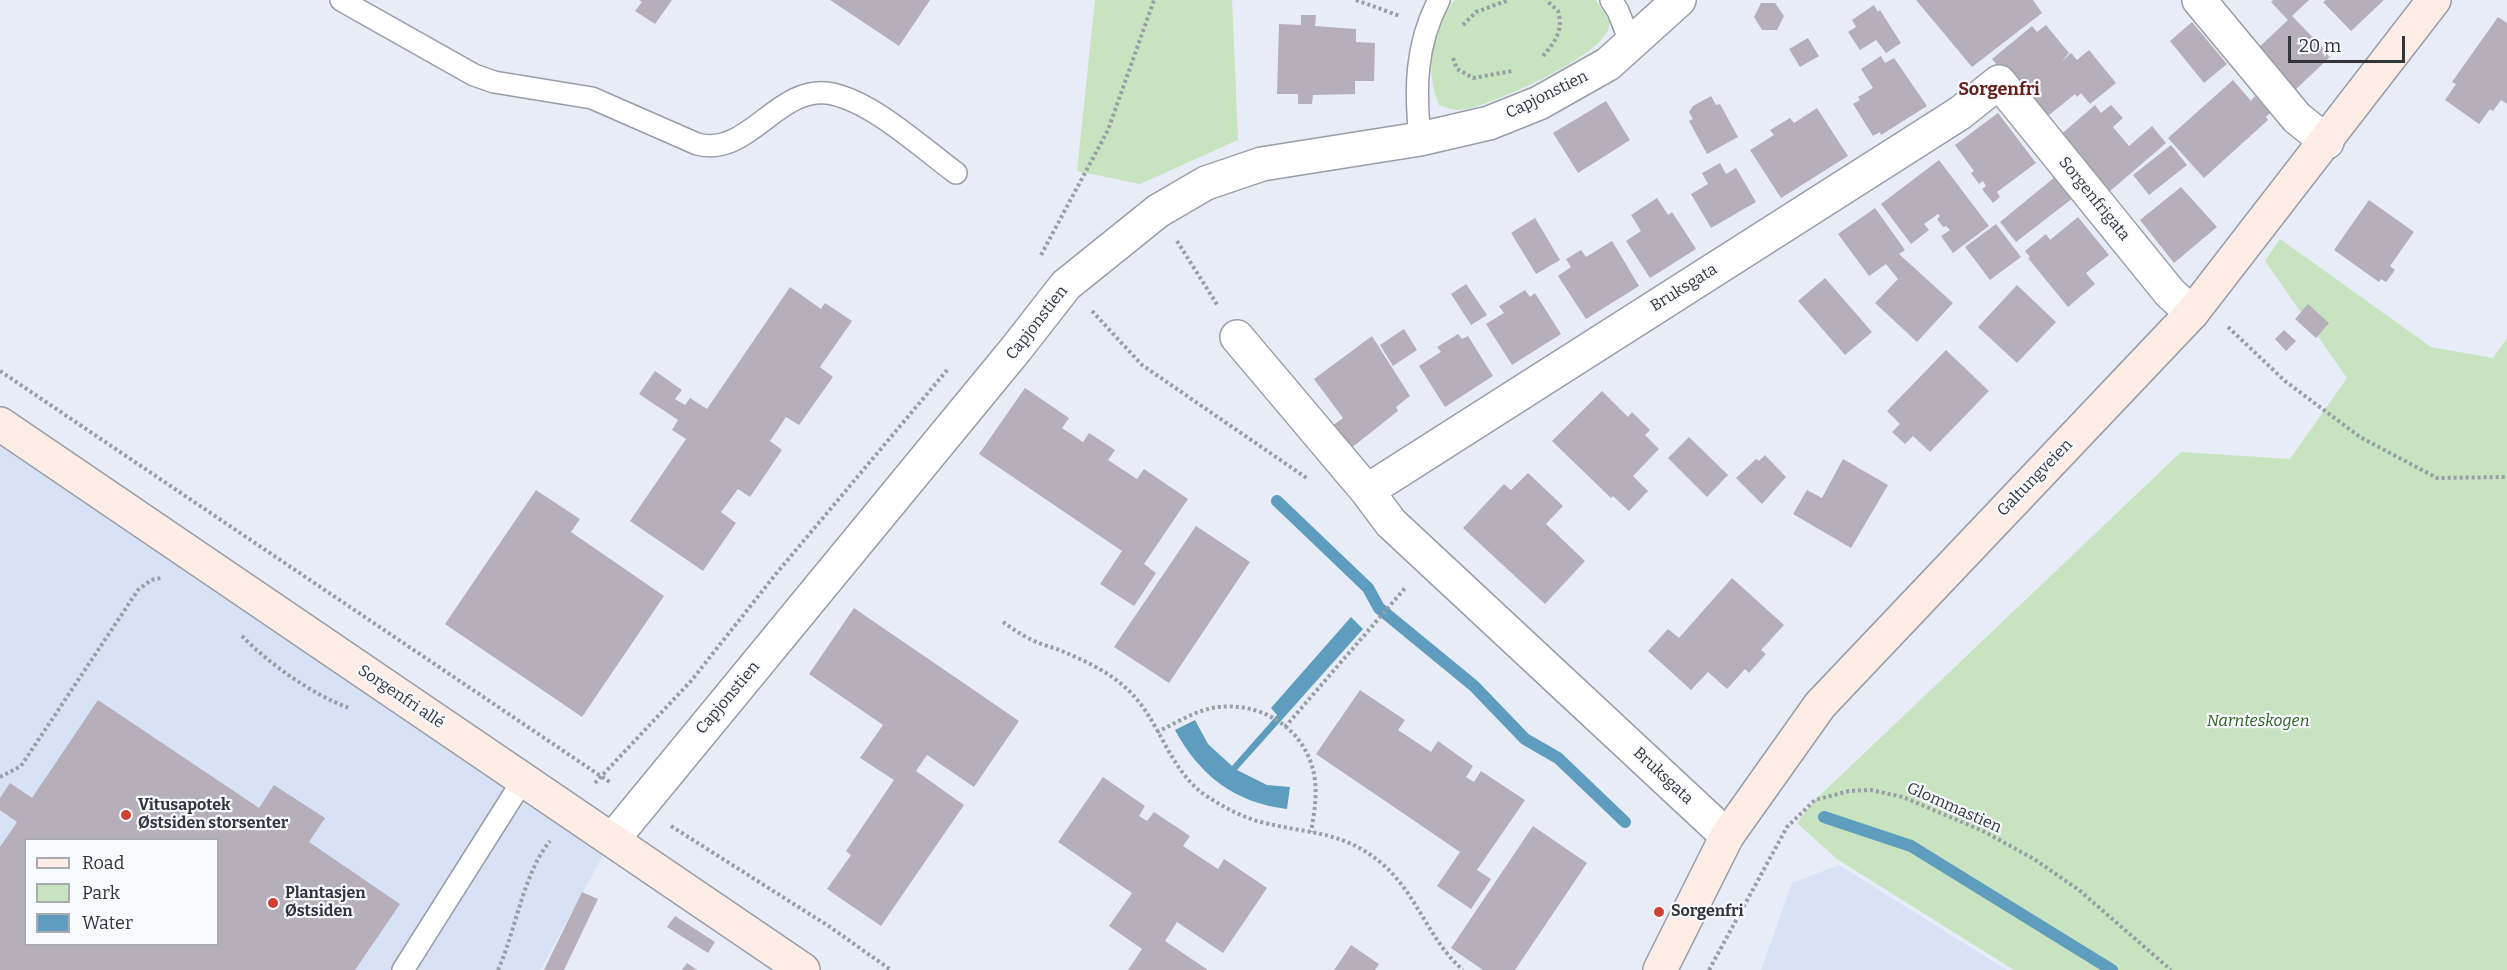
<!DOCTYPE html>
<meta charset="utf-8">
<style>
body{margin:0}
#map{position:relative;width:2507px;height:970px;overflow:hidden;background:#e7ecf7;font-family:Bitter,serif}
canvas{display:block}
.legend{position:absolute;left:24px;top:838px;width:195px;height:108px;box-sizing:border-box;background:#f7fafe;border:2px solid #a9abaf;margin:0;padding:8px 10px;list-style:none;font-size:18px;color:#333539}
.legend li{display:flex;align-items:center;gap:12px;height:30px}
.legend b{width:30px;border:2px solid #a9abaf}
.scale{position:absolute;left:2288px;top:36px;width:117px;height:27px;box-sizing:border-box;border:3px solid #333539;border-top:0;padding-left:8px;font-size:18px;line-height:21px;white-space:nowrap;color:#333539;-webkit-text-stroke:4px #f7fafe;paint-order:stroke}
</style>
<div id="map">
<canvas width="2507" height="970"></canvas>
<ul class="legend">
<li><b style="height:8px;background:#feede6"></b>Road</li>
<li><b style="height:16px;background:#c8e3c0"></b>Park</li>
<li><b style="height:16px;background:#5e9dbd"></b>Water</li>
</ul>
<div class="scale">20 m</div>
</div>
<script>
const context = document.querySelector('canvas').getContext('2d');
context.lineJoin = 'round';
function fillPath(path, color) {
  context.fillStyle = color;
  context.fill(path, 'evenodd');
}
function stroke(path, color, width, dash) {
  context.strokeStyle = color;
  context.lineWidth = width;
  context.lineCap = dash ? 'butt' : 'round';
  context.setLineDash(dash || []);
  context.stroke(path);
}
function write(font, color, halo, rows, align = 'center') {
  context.font = font + ' Bitter,serif';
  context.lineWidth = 4.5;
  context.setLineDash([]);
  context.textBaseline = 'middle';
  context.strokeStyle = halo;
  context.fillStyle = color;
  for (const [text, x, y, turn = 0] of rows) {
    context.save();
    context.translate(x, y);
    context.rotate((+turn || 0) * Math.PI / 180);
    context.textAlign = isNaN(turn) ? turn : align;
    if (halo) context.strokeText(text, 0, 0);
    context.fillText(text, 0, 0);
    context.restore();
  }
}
fillPath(new Path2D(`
 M0,424L612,839L540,970H0ZM26,840H218V944H26Z
 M1839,865L2007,970H1761L1792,883Z`), '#d9e2f4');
fillPath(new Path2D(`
 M1095,0H1232L1238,140L1140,184L1077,171Z
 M1455,0H1596L1610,22C1609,27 1608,32 1605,35C1588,61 1498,102 1467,109C1457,111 1448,109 1439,105C1425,72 1430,29 1455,0Z
 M2280,239L2431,347L2493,358L2507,338V970H2014L1837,859L1797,823L1815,800L2181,452L2290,459L2347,378L2265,261Z`), '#c8e3c0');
fillPath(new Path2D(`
 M1351,617L1363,629L1237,770L1267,785L1290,787L1287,809C1235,803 1199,775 1175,730L1195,720L1208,744L1232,766L1277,715L1271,708Z`), '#5e9dbd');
stroke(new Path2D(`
 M1277,501L1368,588L1379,608L1474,686L1525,739L1558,758L1625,822
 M1824,817L1911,846L2112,970`), '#5e9dbd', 12);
fillPath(new Path2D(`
 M639,0H672L655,24L635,11L642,2Z
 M830,0H930L899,46Z
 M1916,0H2033L2042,13L1972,67Z
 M2273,0H2309L2292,16L2331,56L2293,92L2256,50L2288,20L2271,2Z
 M2326,0H2384L2351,31L2323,2Z
 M1761,3H1775L1784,16L1777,30H1762L1754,17Z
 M1874,5L1878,12L1880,10L1901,43L1886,53L1876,40L1860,50L1848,32L1856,27L1852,20Z
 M1301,15H1316L1315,26L1356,29V42L1375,43L1374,81H1355V94L1313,95L1312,104H1298V94H1277L1279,24L1301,25Z
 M2498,17L2507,23V104L2501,100L2493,111L2490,109L2479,124L2445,100L2456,84L2452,82Z
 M2192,22L2227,64L2204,83L2170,41Z
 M2046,25L2069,53L2061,62L2071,53L2077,60L2089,50L2116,83L2090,104L2081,93L2077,97L2075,94L2043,120L1992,59L2032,26L2037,32Z
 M1808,38L1819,56L1800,67L1789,49Z
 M1881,56L1885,63L1894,58L1927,106L1881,135L1880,132L1873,136L1853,104L1860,100L1858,97L1873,88L1861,69Z
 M2233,80L2251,101L2255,96L2270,113L2266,117L2268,120L2204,178L2168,138Z
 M1711,96L1716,105L1720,104L1738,137L1707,154L1689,121L1693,119L1689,112L1693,106Z
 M1606,101L1630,140L1578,173L1553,133Z
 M2095,105L2101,113L2111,105L2123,118L2113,127L2129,146L2152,126L2166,143L2109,192L2058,137Z
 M1817,108L1848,156L1781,198L1750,150L1774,135L1770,130L1790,118L1794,123Z
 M1998,113L2036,163L1997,192L2000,197L1993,203L1982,189L1986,186L1983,181L1979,184L1971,173L1974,171L1955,145Z
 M2171,145L2187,165L2149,195L2133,175Z
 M1939,160L1989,226L1953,253L1941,236L1950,230L1946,226L1943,227L1937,219L1940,216L1938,214L1924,224L1929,230L1911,244L1881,204Z
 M1720,163L1726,174L1736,168L1756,202L1711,228L1691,194L1708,184L1702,173Z
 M2055,177L2073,198L2016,242L2000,222Z
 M2181,187L2217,227L2174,263L2140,220Z
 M1657,198L1668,215L1672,212L1696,249L1650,278L1626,241L1641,231L1631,215Z
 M2369,200L2414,232L2390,266L2395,270L2386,282L2381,279L2379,282L2334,250Z
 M1875,208L1905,250L1899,254L1953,303L1917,342L1875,303L1898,279L1886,264L1869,276L1838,234Z
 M2078,217L2109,255L2086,273L2095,284L2068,307L2028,258L2030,257L2025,251L2046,234L2050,240Z
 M1535,218L1560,260L1536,274L1511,233Z
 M1996,224L2021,257L1990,280L1965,247Z
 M1612,241L1639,286L1586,319L1558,276L1571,267L1566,259L1581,250L1586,257Z
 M1825,278L1872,332L1845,355L1798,301Z
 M1466,284L1487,315L1471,325L1451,294Z
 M2017,285L2056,322L2017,363L1978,327Z
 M790,287L821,309L825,303L852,321L820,367L833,377L799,425L786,417L770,441L782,450L750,497L738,489L721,512L736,523L703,571L630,521L686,439L672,430L678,420L639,394L655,371L682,390L675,399L685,405L690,398L707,409Z
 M1525,290L1530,297L1535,293L1561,334L1512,365L1486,324L1504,313L1499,306Z
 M2308,304L2329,323L2316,338L2295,319Z
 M1404,329L1417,350L1393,366L1380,345Z
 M2284,330L2296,341L2286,351L2275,339Z
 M1458,334L1462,339L1468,336L1493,376L1445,407L1419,366L1441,352L1437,347Z
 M1372,336L1410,396L1396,407L1398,411L1350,449L1332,426L1343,418L1314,379Z
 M1946,350L1989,391L1930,452L1913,436L1905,444L1892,432L1900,424L1887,411Z
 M1025,388L1069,418L1062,428L1083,442L1089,433L1115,450L1108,460L1137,479L1144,469L1188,499L1144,564L1156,573L1134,606L1100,584L1122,551L979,454Z
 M1602,391L1628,417L1632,412L1650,430L1645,435L1659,449L1633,476L1648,491L1629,511L1613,496L1611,498L1552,441Z
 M1689,437L1728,475L1707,497L1668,458Z
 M1765,455L1786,477L1762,504L1736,478L1756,459L1759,461Z
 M1843,459L1888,485L1851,548L1793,514L1807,490L1822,498Z
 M1528,473L1563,506L1546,524L1585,561L1545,604L1463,528L1504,484L1511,490Z
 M536,490L580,519L571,532L664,596L582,717L445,624Z
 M1196,526L1250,562L1169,683L1114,647Z
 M1732,578L1784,625L1761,650L1766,654L1749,673L1745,669L1727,689L1708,672L1691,690L1648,651L1668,629L1679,638Z
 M854,608L1019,721L974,787L927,755L916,771L964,805L881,926L827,889L851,855L846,851L894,780L860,758L883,725L809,674Z
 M1360,690L1405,720L1398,730L1431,752L1438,741L1473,766L1466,777L1474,782L1481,771L1525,800L1477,870L1491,879L1471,909L1437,886L1460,852L1316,754Z
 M98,700L259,808L274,785L325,818L309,842L400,904L355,970H0V847L17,822L0,810V798L10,783L32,798ZM26,840H218V944H26Z
 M1103,777L1145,806L1139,816L1147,821L1154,812L1190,836L1183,846L1218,869L1224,859L1267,888L1223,953L1177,922L1165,941L1208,970H1128L1142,949L1109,926L1132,893L1058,842Z
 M1533,826L1587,863L1515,970H1483L1451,948Z
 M582,892L598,899L564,970H544Z
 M675,916L715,942L708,953L667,927Z
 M1351,945L1379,964L1375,970H1334Z
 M687,963L697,970H682Z`), '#b6afb9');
const lane = new Path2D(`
 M341,0L474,75L494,82L592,98L697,144C750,158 778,82 833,94C875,104 921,147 956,173
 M1611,0L1618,11L1631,44
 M1420,139C1415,90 1415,45 1439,0
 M403,970L523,780`);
const street = new Path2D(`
 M2199,0L2297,118L2327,142
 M1237,337L1367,491L1391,523L1727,836
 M1367,491L1960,113L1999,82L2170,293L2192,313
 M613,839L1016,349L1066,285L1158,211L1206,183L1262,164L1420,139L1489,123L1539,103L1608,64L1679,0`);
const secondary = new Path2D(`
 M0,424L803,970
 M1660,970L1727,836L1820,705L2192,313L2434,0`);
stroke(lane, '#989da7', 24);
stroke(street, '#989da7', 36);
stroke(secondary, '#989da7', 36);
stroke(new Path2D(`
 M1356,0L1400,16
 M1463,25L1476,12L1509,0
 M1543,56C1555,42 1564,30 1558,11L1546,0
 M1453,58L1457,69L1473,78L1512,71
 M1177,241L1218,306
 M1041,255L1108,130L1154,0
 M1092,311L1142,365L1308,479
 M2228,327L2285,381L2360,437L2437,478L2507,477
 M0,371L611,783
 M1003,622C1012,628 1021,635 1030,639C1041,645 1053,647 1064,652C1086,661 1110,673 1127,689C1161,720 1168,771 1208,797C1225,808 1242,817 1261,822C1307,834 1341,830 1380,862C1417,892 1428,940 1463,970
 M242,636C268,663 313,695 349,708
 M1285,727L1406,587
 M1157,732C1174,724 1193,712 1212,708C1253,700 1297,722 1311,763C1319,786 1315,809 1311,832
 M0,777L21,766L138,590L151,580L161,578
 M595,783L691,681L775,575L948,369
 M671,826L830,927L891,970
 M498,970C516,930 523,874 550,841
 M1709,970L1787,827L1815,800L1849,791L1871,790L1903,797L1983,831L2034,859L2079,890L2171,970`), '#999da5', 4, [3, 3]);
stroke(lane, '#fff', 21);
stroke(street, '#fff', 33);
stroke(secondary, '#feede6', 33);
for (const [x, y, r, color] of [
 [126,815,6,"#cf4233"],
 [273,903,6,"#cf4233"],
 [1659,912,6,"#cf4233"]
]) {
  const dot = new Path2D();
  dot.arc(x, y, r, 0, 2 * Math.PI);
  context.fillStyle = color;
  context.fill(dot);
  stroke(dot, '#f7fafe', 2);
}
write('16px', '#333539', '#f7fafe', [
 ["Capjonstien",1547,95,-26],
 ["Sorgenfrigata",2094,199,51],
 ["Bruksgata",1684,288,-32],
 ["Capjonstien",1037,323,-52],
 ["Galtungveien",2035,478,-46],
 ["Sorgenfri allé",401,697,34],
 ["Capjonstien",728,698,-50],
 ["Bruksgata",1663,776,43],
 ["Glommastien",1954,808,24]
]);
write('italic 16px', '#2a5c1a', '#f7fafe', [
 ["Narnteskogen",2258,722]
]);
write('bold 16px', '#333539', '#f7fafe', [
 ["Vitusapotek",138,806],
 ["Østsiden storsenter",138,824],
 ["Plantasjen",285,894],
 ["Østsiden",285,912],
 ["Sorgenfri",1671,912]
], 'left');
write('bold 18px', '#66221a', '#f7fafe', [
 ["Sorgenfri",1999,90]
]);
</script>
